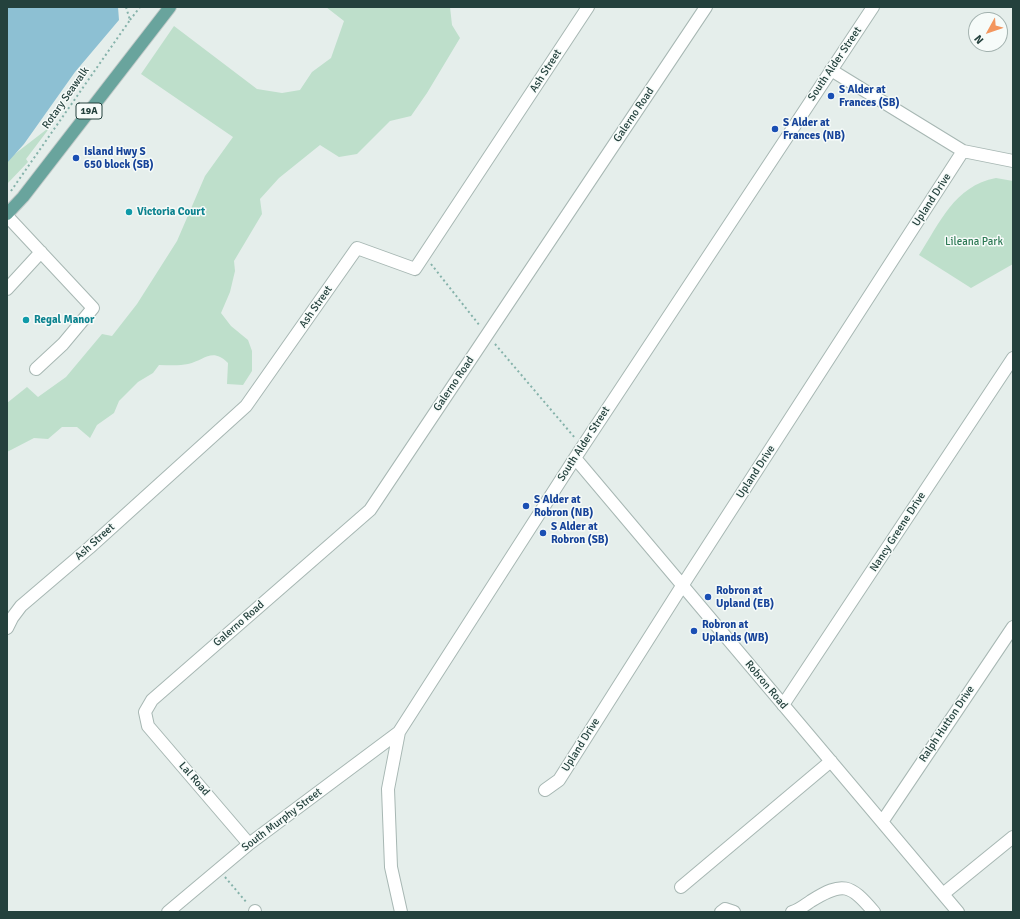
<!DOCTYPE html>
<style>
body{margin:0}
#map{position:relative;width:1020px;height:919px;overflow:hidden;background:#e5eeeb;font-family:Signika,sans-serif}
canvas{display:block}
.frame{position:absolute;inset:0;border:8px solid #24413d;pointer-events:none}
.north{position:absolute;left:968px;top:12px;width:40px;height:40px;box-sizing:border-box;background:#f6fbf9;border:1px solid #a2b1ae;border-radius:50%;rotate:230deg;font-size:11px;font-weight:700;line-height:16px;text-align:center;color:#24413d}
.north::after{content:'';display:block;margin:auto;width:14px;height:18px;background:#f3965e;clip-path:polygon(50% 0,100% 100%,50% 72%,0 100%)}
</style>
<div id="map">
<canvas width="1020" height="919"></canvas>
<div class="frame"></div>
<div class="north">N</div>
</div>
<script>
const context = document.querySelector('canvas').getContext('2d');
context.lineJoin = 'round';
function fillPath(path, color) {
  context.fillStyle = color;
  context.fill(path, 'evenodd');
}
function stroke(path, color, width, dash) {
  context.strokeStyle = color;
  context.lineWidth = width;
  context.lineCap = dash ? 'butt' : 'round';
  context.setLineDash(dash || []);
  context.stroke(path);
}
function write(font, color, halo, rows, align = 'center') {
  context.font = font + ' Signika,sans-serif';
  context.lineWidth = 3;
  context.setLineDash([]);
  context.textBaseline = 'middle';
  context.strokeStyle = halo;
  context.fillStyle = color;
  for (const [text, x, y, turn = 0] of rows) {
    context.save();
    context.translate(x, y);
    context.rotate((+turn || 0) * Math.PI / 180);
    context.textAlign = isNaN(turn) ? turn : align;
    if (halo) context.strokeText(text, 0, 0);
    context.fillText(text, 0, 0);
    context.restore();
  }
}
fillPath(new Path2D(`
 M326,7H450L452,25L460,38L427,93L411,116L390,121L357,154L339,157L320,145L279,178L260,199L262,214L234,261L235,271L230,292L221,313L231,326L248,340L252,351V371L243,385L227,384L228,363C212,347 205,360 188,364C179,366 168,365 159,365L153,373L138,382L119,401L114,413L97,425L90,438L77,427H62L48,439L34,438L7,452V403L27,387L38,397L66,377L102,334L112,336L137,304L177,241L205,176L233,137L141,74L174,26L257,89L282,93L300,90L312,72L331,58L344,21Z
 M51,126L26,159L28,162L7,184V160Z
 M996,178L1013,181V264L971,288L919,255C940,223 954,186 996,178Z`), '#bedfcb');
fillPath(new Path2D(`
 M7,7H118L119,20L75,72L24,144L7,163Z`), '#8dc0d3');
const minor = new Path2D(`
 M831,70L963,151L1013,161
 M7,216L93,308L63,344L36,369
 M7,289L41,252
 M575,458L958,912
 M7,628L12,618L21,606L89,548L246,406L357,248L415,269L588,7
 M783,705L1013,358
 M545,790L559,780L682,586L963,151
 M882,822L1013,627
 M249,844L148,726L145,712L152,700L370,510L706,7
 M681,887L831,761
 M943,894L1013,837
 M168,912L249,844L399,732
 M255,912V911
 M401,912L391,867L388,789L399,732L575,458L873,7
 M721,912L725,909L734,912
 M792,912C799,910 805,905 811,901C843,881 850,884 874,912`);
const major = new Path2D(`
 M7,214L23,197L170,7`);
stroke(minor, '#a7b7b3', 14);
stroke(major, '#c2cac9', 14);
stroke(new Path2D(`
 M130,20L140,7
 M11,191L130,20L126,7
 M431,264L480,326
 M495,344L575,438
 M225,877L247,903`), '#85b2aa', 2, [2, 3]);
stroke(minor, '#fff', 12);
stroke(major, '#69a49d', 12);
for (const [x, y, r, color] of [
 [831,96,4,"#1a4fb4"],
 [775,129,4,"#1a4fb4"],
 [76,158,4,"#1a4fb4"],
 [129,212,4,"#0f9aa8"],
 [26,320,4,"#0f9aa8"],
 [526,506,4,"#1a4fb4"],
 [543,533,4,"#1a4fb4"],
 [708,597,4,"#1a4fb4"],
 [694,631,4,"#1a4fb4"]
]) {
  const dot = new Path2D();
  dot.arc(x, y, r, 0, 2 * Math.PI);
  context.fillStyle = color;
  context.fill(dot);
  stroke(dot, '#f6fbf9', 1.5);
}
for (const [x, y, w] of [
 [89,111,26]
]) {
  const box = new Path2D();
  box.roundRect(x - w / 2, y - 8, w, 16, 3);
  context.fillStyle = '#f6fbf9';
  context.fill(box);
  stroke(box, '#24413d', 1);
}
write('bold 10px', '#24413d', null, [
 ["19A",89,111]
]);
write('11px', '#24413d', '#f6fbf9', [
 ["South Alder Street",835,64,-56],
 ["Ash Street",546,71,-57],
 ["Rotary Seawalk",66,98,-55],
 ["Galerno Road",634,115,-56],
 ["Upland Drive",932,200,-57],
 ["Ash Street",316,307,-55],
 ["Galerno Road",454,384,-56],
 ["South Alder Street",584,444,-57],
 ["Upland Drive",756,472,-57],
 ["Nancy Greene Drive",898,532,-57],
 ["Ash Street",95,542,-42],
 ["Galerno Road",239,624,-41],
 ["Robron Road",766,685,50],
 ["Ralph Hutton Drive",947,724,-56],
 ["Upland Drive",581,745,-58],
 ["Lal Road",194,779,49],
 ["South Murphy Street",282,820,-37]
]);
write('bold 11px', '#164399', '#f6fbf9', [
 ["S Alder at",839,90],
 ["Frances (SB)",839,103],
 ["S Alder at",783,123],
 ["Frances (NB)",783,136],
 ["Island Hwy S",84,152],
 ["650 block (SB)",84,165],
 ["S Alder at",534,500],
 ["Robron (NB)",534,513],
 ["S Alder at",551,527],
 ["Robron (SB)",551,540],
 ["Robron at",716,591],
 ["Upland (EB)",716,604],
 ["Robron at",702,625],
 ["Uplands (WB)",702,638]
], 'left');
write('bold 11px', '#0d838f', '#f6fbf9', [
 ["Victoria Court",137,212],
 ["Regal Manor",34,320]
], 'left');
write('11px', '#2d7954', '#f6fbf9', [
 ["Lileana Park",974,242]
]);
</script>
